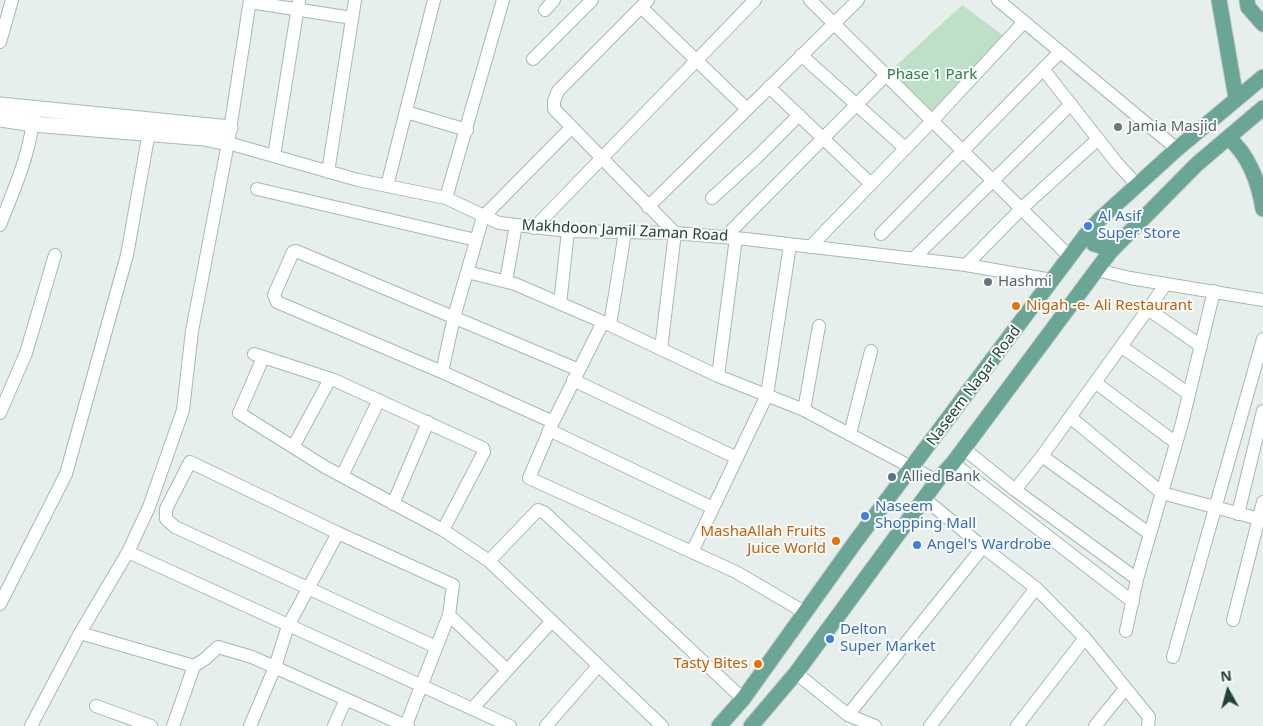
<!DOCTYPE html>
<style>
body{margin:0}
#map{position:relative;width:1263px;height:726px;overflow:hidden;background:#e6efeb;font-family:"Noto Sans",sans-serif}
canvas{display:block}
.north{position:absolute;left:1203px;top:666px;width:50px;height:50px;-webkit-text-stroke:4px #f7fbf9;paint-order:stroke;rotate:353deg;font-size:14px;font-weight:700;line-height:20px;text-align:center;color:#24423a}
.north::after{content:'';display:block;margin:auto;width:18px;height:22px;background:#24423a;clip-path:polygon(50% 0,100% 100%,50% 72%,0 100%)}
</style>
<div id="map">
<canvas width="1263" height="726"></canvas>
<div class="north">N</div>
</div>
<script>
const context = document.querySelector('canvas').getContext('2d');
context.lineJoin = 'round';
function fillPath(path, color) {
  context.fillStyle = color;
  context.fill(path, 'evenodd');
}
function stroke(path, color, width, dash) {
  context.strokeStyle = color;
  context.lineWidth = width;
  context.lineCap = dash ? 'butt' : 'round';
  context.setLineDash(dash || []);
  context.stroke(path);
}
function write(font, color, halo, rows, align = 'center') {
  context.font = font + ' "Noto Sans",sans-serif';
  context.lineWidth = 4;
  context.setLineDash([]);
  context.textBaseline = 'middle';
  context.strokeStyle = halo;
  context.fillStyle = color;
  for (const [text, x, y, turn = 0] of rows) {
    context.save();
    context.translate(x, y);
    context.rotate((+turn || 0) * Math.PI / 180);
    context.textAlign = isNaN(turn) ? turn : align;
    if (halo) context.strokeText(text, 0, 0);
    context.fillText(text, 0, 0);
    context.restore();
  }
}
fillPath(new Path2D(`
 M962,5L1008,39L932,121L886,75Z`), '#bfe0c8');
const street = new Path2D(`
 M648,0L558,91L554,101V109L675,233L661,349
 M810,0L1070,257
 M998,0L1177,149
 M250,2L352,18
 M641,7L747,109
 M545,10L554,0
 M0,42L12,0
 M801,55L905,148
 M533,59L592,0
 M1043,69L1116,162L1137,185
 M769,87L871,184
 M406,112L467,130
 M228,143L358,180L446,198L499,223L568,231L675,233L746,239L966,265L1052,280
 M274,156L299,0
 M328,172L355,0
 M387,186L434,0
 M257,189L476,240
 M446,198L503,0
 M712,198L757,157L799,115
 M648,207L858,0
 M0,225C15,187 32,150 34,109
 M534,228L755,0
 M881,234L1060,52
 M725,237L886,75
 M810,247L932,121L1024,22
 M913,259L1071,104
 M966,265L1021,209L1098,139
 M1097,270L1130,278L1263,300
 M467,272L515,284L610,325L718,376L804,410L937,481
 M506,281L516,225
 M560,304L568,231
 M1149,310L1201,346
 M603,322L553,422L529,478L736,572L806,613
 M610,325L625,232
 M1122,347L1189,394
 M254,354L334,380L483,448L484,452L443,530
 M263,358L239,413L325,467L443,530L489,561
 M442,372L454,317L483,217L572,127
 M718,376L736,238
 M573,380L737,458
 M1096,383L1176,443
 M804,410L819,326
 M0,413L26,353L55,255
 M1070,417L1162,493L1263,520
 M553,422L442,372L277,302L274,295L293,252L296,251L579,370
 M549,430L713,508
 M850,434L871,351
 M293,447L330,379
 M963,448L1015,490L1137,579
 M1042,456L1150,534
 M953,463L1133,602
 M342,476L379,400
 M1015,490L1042,456L1166,284
 M925,499L983,547
 M393,504L428,422
 M1238,514L1263,411
 M128,552L510,726
 M692,552L767,395L790,245
 M0,604L66,474L127,255L149,132
 M449,615L507,670
 M1233,620L1263,502
 M1126,631L1137,579L1182,423L1214,291
 M80,633L194,666
 M1173,657L1263,339
 M796,673L848,715L875,726
 M96,706L151,726
 M472,709L552,621
 M848,715L983,547L1036,588L1085,638L1149,717L1148,726
 M31,726L80,633L128,552L149,507L183,410L192,331L228,143L250,0
 M173,726L194,666L205,659L218,647L252,657L406,726
 M250,726L275,667L288,626L338,533
 M334,726L346,699
 M408,726L406,725L449,615L453,585L338,533L190,462L166,509V519L175,527L436,647
 M546,726L598,666
 M662,726L489,561L538,510L545,513L743,699
 M930,726L1036,588
 M1017,726L1085,638
 M1095,726L1125,689`);
const secondary = new Path2D(`
 M0,105L230,128
 M0,119L33,124L204,138L228,143`);
const primary = new Path2D(`
 M1219,0L1236,98
 M1247,0L1248,7L1263,24
 M1228,138C1249,154 1259,184 1263,209
 M1094,225L1091,234L1094,244L1103,247L1116,246
 M719,726L743,699L856,541L1085,236L1101,218L1177,149L1263,77
 M751,726L796,673L937,481L953,463L1110,252L1197,164L1263,108`);
stroke(street, '#a8b8b2', 14);
stroke(secondary, '#a4bbb3', 17);
stroke(primary, '#c2cac8', 17);
stroke(street, '#fff', 12);
stroke(secondary, '#fff', 15);
stroke(primary, '#6aa596', 15);
for (const [x, y, r, color] of [
 [1118,127,5,"#6b7280"],
 [1088,226,5,"#3f7fe0"],
 [988,282,5,"#6b7280"],
 [1016,306,5,"#e8710a"],
 [892,477,5,"#5c6f8a"],
 [865,516,5,"#3f7fe0"],
 [836,541,5,"#e8710a"],
 [917,545,5,"#3f7fe0"],
 [830,639,5,"#3f7fe0"],
 [758,664,5,"#e8710a"]
]) {
  const dot = new Path2D();
  dot.arc(x, y, r, 0, 2 * Math.PI);
  context.fillStyle = color;
  context.fill(dot);
  stroke(dot, '#f7fbf9', 2);
}
write('15px', '#2d7a4b', '#f7fbf9', [
 ["Phase 1 Park",932,75]
]);
write('15px', '#5b616d', '#f7fbf9', [
 ["Jamia Masjid",1128,127],
 ["Hashmi",998,282]
], 'left');
write('15px', '#366cbe', '#f7fbf9', [
 ["Al Asif",1098,217],
 ["Super Store",1098,234],
 ["Naseem",875,507],
 ["Shopping Mall",875,524],
 ["Angel's Wardrobe",927,545],
 ["Delton",840,630],
 ["Super Market",840,647]
], 'left');
write('15px', '#24423a', '#f7fbf9', [
 ["Makhdoon Jamil Zaman Road",625,231,3],
 ["Naseem Nagar Road",974,386,-53]
]);
write('15px', '#c56008', '#f7fbf9', [
 ["Nigah -e- Ali Restaurant",1026,306,"left"],
 ["MashaAllah Fruits",826,532],
 ["Juice World",826,549],
 ["Tasty Bites",748,664]
], 'right');
write('15px', '#4e5e75', '#f7fbf9', [
 ["Allied Bank",902,477]
], 'left');
</script>
